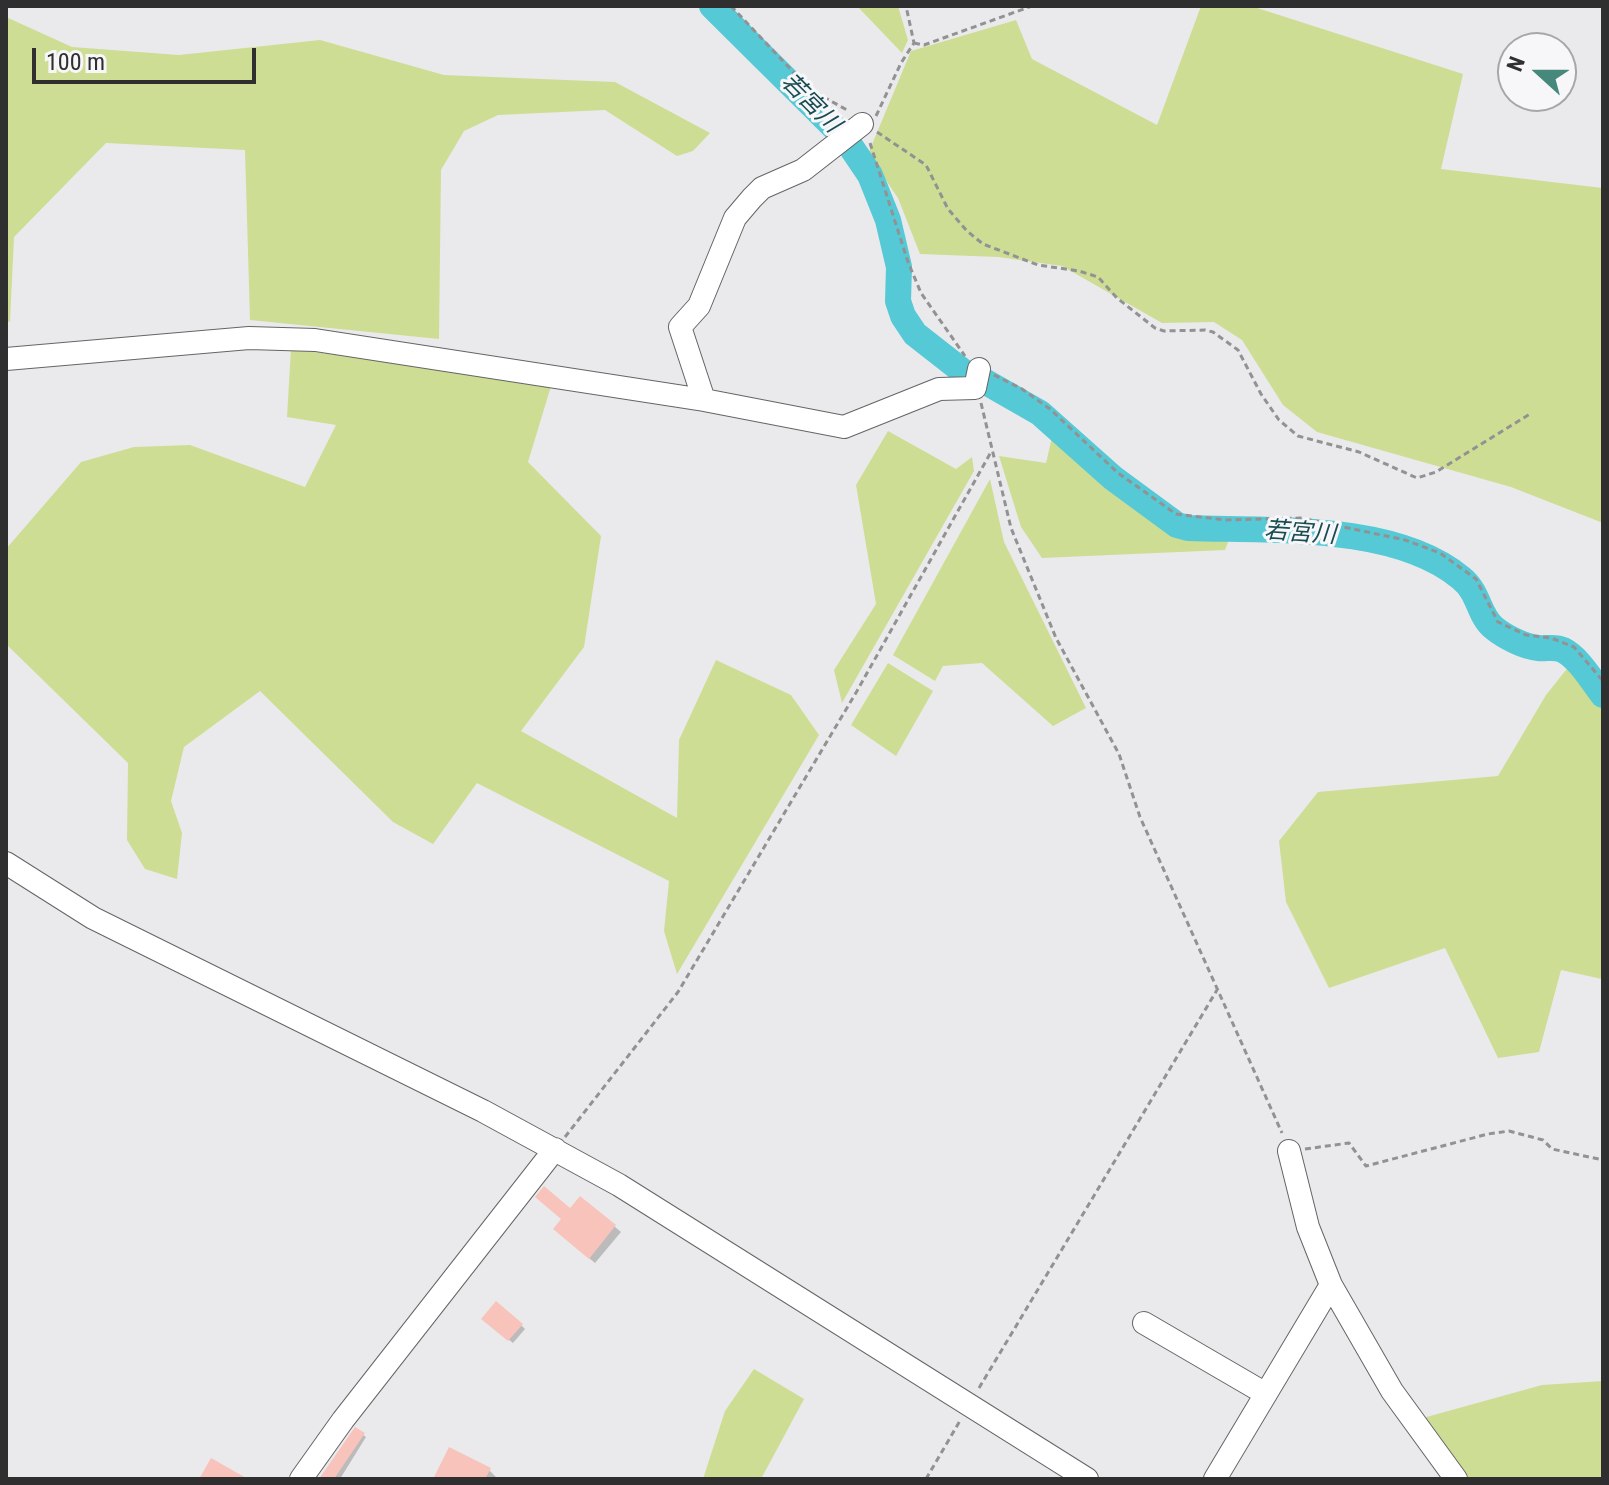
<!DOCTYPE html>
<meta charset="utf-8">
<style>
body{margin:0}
#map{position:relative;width:1609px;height:1485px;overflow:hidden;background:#eaeaec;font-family:"Roboto Condensed",sans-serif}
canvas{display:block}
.frame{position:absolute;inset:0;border:8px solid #2f2f2f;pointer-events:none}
.north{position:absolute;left:1497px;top:32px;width:80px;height:80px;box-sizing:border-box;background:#f7f7f9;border:2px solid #a7a7a8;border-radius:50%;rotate:291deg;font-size:22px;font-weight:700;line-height:32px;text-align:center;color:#2f2f2f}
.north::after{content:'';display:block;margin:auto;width:28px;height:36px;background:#46897c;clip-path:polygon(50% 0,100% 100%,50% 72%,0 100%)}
.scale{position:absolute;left:32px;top:48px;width:224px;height:36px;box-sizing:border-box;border:4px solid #2f2f2f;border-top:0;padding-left:10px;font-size:24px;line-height:28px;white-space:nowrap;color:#2f2f2f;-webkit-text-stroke:6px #f7f7f9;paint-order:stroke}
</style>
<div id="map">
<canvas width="1609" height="1485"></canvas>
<div class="frame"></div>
<div class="north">N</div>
<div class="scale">100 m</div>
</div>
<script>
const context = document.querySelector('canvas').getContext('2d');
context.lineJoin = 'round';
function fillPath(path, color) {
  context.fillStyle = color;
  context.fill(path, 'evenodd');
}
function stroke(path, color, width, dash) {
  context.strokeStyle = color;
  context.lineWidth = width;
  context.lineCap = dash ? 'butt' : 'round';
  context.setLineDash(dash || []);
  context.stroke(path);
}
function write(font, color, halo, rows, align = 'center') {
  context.font = font + ' "Roboto Condensed","Noto Sans JP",sans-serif';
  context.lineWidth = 6;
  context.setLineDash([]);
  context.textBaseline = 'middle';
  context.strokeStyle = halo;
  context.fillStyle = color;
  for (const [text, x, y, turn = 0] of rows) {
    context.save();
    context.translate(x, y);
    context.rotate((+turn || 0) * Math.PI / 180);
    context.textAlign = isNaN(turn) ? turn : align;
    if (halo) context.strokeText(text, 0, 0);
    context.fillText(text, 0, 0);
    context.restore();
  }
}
fillPath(new Path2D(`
 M857,6H898L908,40L902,53Z
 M1201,6H1251L1463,74L1441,169L1603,188V523L1511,487L1317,432L1283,405L1242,340L1214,322L1162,323L1062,266L998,257L920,254L898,198L868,154L911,51L1016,20L1032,59L1157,125Z
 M6,17L72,47L179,55L320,40L444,75L615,82L710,133L693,151L677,156L605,110L498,115L464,131L441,170L439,339L250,320L245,150L106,143L14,237L10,322L6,321Z
 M291,349L552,383L528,462L601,536L584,647L521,731L677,818L679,740L716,660L791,695L819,735L677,974L664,931L669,881L477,783L433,844L393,822L260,691L184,747L171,801L182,833L177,879L145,869L127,840L128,763L6,644V549L81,462L134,447L190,445L305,487L336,425L287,417Z
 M888,431L956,469L972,457L974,471L842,703L834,670L876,604L856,485Z
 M1053,433L1157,525L1181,534L1230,537L1225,550L1042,558L1021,527L999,456L1046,463Z
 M990,479L1004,542L1086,708L1053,726L982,663L943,666L935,681L893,655Z
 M888,663L933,691L896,756L851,725Z
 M1570,665L1603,705L1602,979L1561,970L1539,1052L1498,1058L1445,948L1329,988L1286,902L1279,841L1318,792L1498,776L1546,695Z
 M754,1369L804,1399L761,1479H703L725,1411Z
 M1603,1381V1479H1466L1423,1418L1542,1385Z`), '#cddd94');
fillPath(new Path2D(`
 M581,1198L621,1232L595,1263L561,1235L570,1211Z
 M488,1323L521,1325L525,1329L513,1343Z
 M363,1435L366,1437L340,1479H321Z
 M489,1470L498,1479H435Z`), '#0003');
stroke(new Path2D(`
 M712,6L845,138L870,175L888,220L899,267L898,301L903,316L915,334L970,377
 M984,381L1040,413L1113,478L1177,525L1188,528C1270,531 1395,523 1461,578C1480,593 1478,615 1494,628C1505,637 1525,647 1538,648C1546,649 1555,646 1563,650C1579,658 1592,681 1603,695`), '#55c9d6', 26);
fillPath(new Path2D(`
 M544,1186L570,1208L580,1196L616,1225L589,1259L553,1229L561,1219L535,1197Z
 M496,1301L523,1324L508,1341L481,1319Z
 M355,1427L365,1433L334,1479H319Z
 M449,1447L491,1468L485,1479H433Z
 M211,1458L248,1479H199Z`), '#f8c3ba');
const minor = new Path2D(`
 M6,359L249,338L315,340L704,400L844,427L939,389L975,388L979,369
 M704,400L680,327L699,306L735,218L752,198L762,188L803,170L862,124
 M6,863L93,918L483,1111L619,1185L1087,1479
 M1289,1151L1308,1227L1331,1285L1392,1391L1456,1479
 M1144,1323L1266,1394
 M301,1479L343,1420L555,1149
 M1215,1479L1331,1285`);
stroke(minor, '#656567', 24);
stroke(new Path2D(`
 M731,6L798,77L818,94L849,111
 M914,43L924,45L1032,6
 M876,116L901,63L914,43L906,6
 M877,132L926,165L948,209L967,231L983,244L1038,265L1079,271L1098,277L1117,298L1155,328L1164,331L1205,330L1213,332L1238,350L1261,394L1279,420L1298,436L1359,452L1417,478L1436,472L1530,414
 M870,143L908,262L921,293L965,356
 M994,375L1022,389L1050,409L1118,473L1176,514L1225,520L1301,518L1405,540L1440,553L1476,579L1498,622L1526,635L1551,638L1574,647L1603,681
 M981,403L1011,528L1056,638L1119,754L1140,817L1282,1133
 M565,1137L678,992L857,691L991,452
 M1305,1149L1349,1143L1366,1166L1488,1134L1509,1131L1543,1140L1552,1149L1603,1160
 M979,1388L1217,990
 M926,1479L961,1419`), '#929293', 3, [6, 4]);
stroke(minor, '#fff', 22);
write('italic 24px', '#1a4d53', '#f7f7f9', [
 ["若宮川",810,104,45],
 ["若宮川",1300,534,4]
]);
</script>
